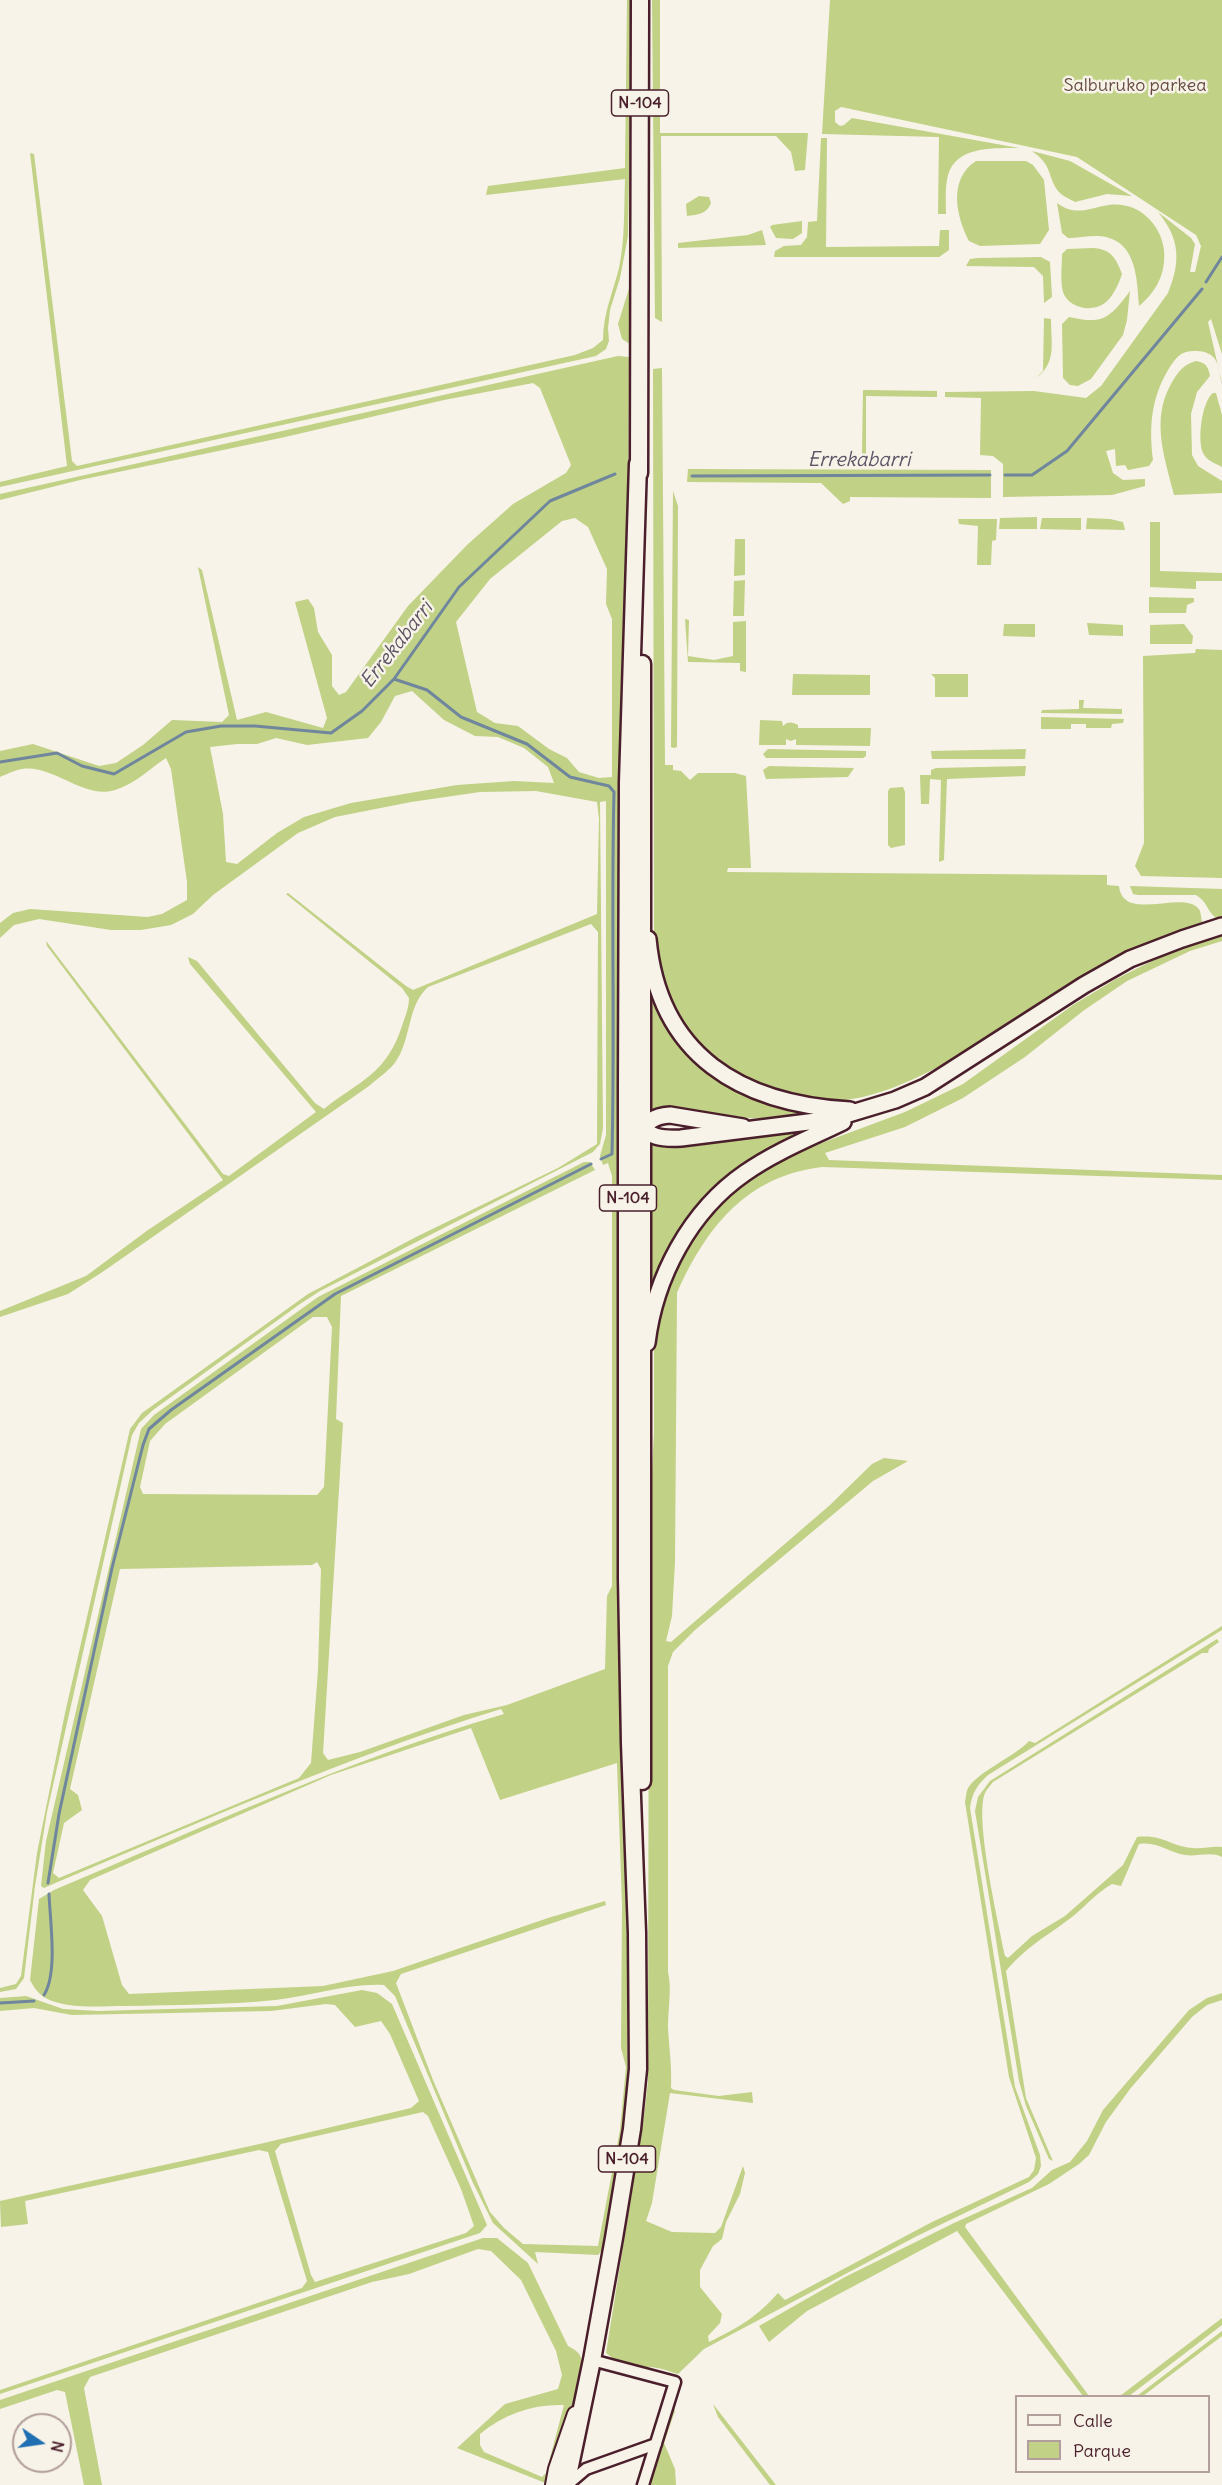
<!DOCTYPE html>
<style>
body{margin:0}
#map{position:relative;width:1222px;height:2485px;overflow:hidden;background:#f7f3e8;font-family:Delius,sans-serif}
canvas{display:block}
.legend{position:absolute;left:1015px;top:2395px;width:195px;height:78px;box-sizing:border-box;background:#f7f3e8;border:2px solid #b29e9c;margin:0;padding:8px 10px;list-style:none;font-size:18px;color:#4a1f2b}
.legend li{display:flex;align-items:center;gap:12px;height:30px}
.legend b{width:30px;border:2px solid #b29e9c}
.north{position:absolute;left:12px;top:2413px;width:60px;height:60px;box-sizing:border-box;background:#f7f3e8;border:2px solid #b29e9c;border-radius:50%;rotate:103deg;font-size:16px;font-weight:700;line-height:24px;text-align:center;color:#4a1f2b}
.north::after{content:'';display:block;margin:auto;width:21px;height:27px;background:#1f6fb2;clip-path:polygon(50% 0,100% 100%,50% 72%,0 100%)}
</style>
<div id="map">
<canvas width="1222" height="2485"></canvas>
<ul class="legend">
<li><b style="height:8px;background:#f7f3e8"></b>Calle</li>
<li><b style="height:16px;background:#c1d185"></b>Parque</li>
</ul>
<div class="north">N</div>
</div>
<script>
const context = document.querySelector('canvas').getContext('2d');
context.lineJoin = 'round';
function fillPath(path, color) {
  context.fillStyle = color;
  context.fill(path, 'evenodd');
}
function stroke(path, color, width, dash) {
  context.strokeStyle = color;
  context.lineWidth = width;
  context.lineCap = dash ? 'butt' : 'round';
  context.setLineDash(dash || []);
  context.stroke(path);
}
function write(font, color, halo, rows, align = 'center') {
  context.font = font + ' Delius,sans-serif';
  context.lineWidth = 5;
  context.setLineDash([]);
  context.textBaseline = 'middle';
  context.strokeStyle = halo;
  context.fillStyle = color;
  for (const [text, x, y, turn = 0] of rows) {
    context.save();
    context.translate(x, y);
    context.rotate((+turn || 0) * Math.PI / 180);
    context.textAlign = isNaN(turn) ? turn : align;
    if (halo) context.strokeText(text, 0, 0);
    context.fillText(text, 0, 0);
    context.restore();
  }
}
fillPath(new Path2D(`
 M627,0H632L628,236L620,278L610,310L608,328L609,341L606,349L596,356L0,487V482L67,466L30,153L34,154L72,461L77,466L575,355L593,348L603,340C603,314 613,292 619,268C625,240 624,208 625,179L486,195L488,186L625,168Z
 M652,0H660V133H808L805,170L795,171L791,152L776,136H661L662,322L655,318Z
 M830,0H1222V354L1211,319L1208,322L1222,384C1219,377 1220,368 1216,361C1213,354 1204,351 1197,351C1181,350 1176,357 1168,370C1151,399 1149,427 1153,460L1149,466L1128,470L1125,465L1116,466L1115,449L1106,451L1113,473L1123,480L1145,479V486L1112,495L1003,497V464L993,456L980,455L981,398L945,397V392L1034,391L1086,398L1101,386L1168,293C1181,261 1180,239 1158,212L1191,238L1195,244L1190,272H1195L1201,246L1196,235L1077,157L841,107L835,111V122L840,126L844,125L852,118L1019,148C992,148 952,146 947,180C945,191 946,203 946,214H938L939,137L822,134Z
 M821,138H827L826,247L939,246L940,230H949V250L939,257H774L775,251L784,246L801,245L807,237L808,222L817,221Z
 M1032,151L1070,161L1132,196L1107,194L1075,202C1070,199 1062,196 1058,191C1046,174 1054,167 1032,151Z
 M976,161H1026L1033,165L1044,180L1049,230L1040,244L980,246L969,241C956,216 948,179 976,161Z
 M699,196L709,197L711,203C707,214 697,215 687,216L686,204Z
 M1057,203C1076,217 1089,208 1109,205C1137,201 1161,223 1164,250C1166,273 1157,291 1139,306C1137,281 1137,244 1106,237C1094,234 1080,238 1068,238L1062,233Z
 M802,221V233L793,239L776,238L770,227L772,225Z
 M762,230L766,245L678,248V243L748,235Z
 M1093,248C1111,249 1116,258 1122,274C1119,283 1114,295 1106,302C1093,313 1069,309 1063,292C1060,281 1062,266 1062,254L1067,249Z
 M1041,257L1050,262L1052,297L1044,303L1043,276L1034,267L966,266L970,259L978,258Z
 M631,282L630,344L622,339L618,324Z
 M1130,291L1127,320L1123,335L1091,379L1078,386L1070,385L1063,378L1062,324L1069,317C1103,325 1110,318 1130,291Z
 M1044,318L1051,319C1051,343 1057,363 1036,378L1043,371Z
 M618,356L629,357L628,524L621,731L628,2089L603,2249L598,2255L535,2252L538,2264L493,2223L473,2183L395,1996L384,1985C349,1983 311,1996 275,2000C226,2005 175,2005 125,2006C101,2006 75,2009 52,2001C41,1997 35,1990 30,1980L39,1899L54,1890C202,1828 349,1759 504,1714L501,1709C348,1756 201,1822 53,1884L44,1888L41,1886L46,1841L141,1429L154,1415L318,1297L584,1162H590L595,1170L341,1296L336,1419L343,1423L323,1753L328,1760L360,1752L464,1715L507,1705L605,1669L607,1596L612,1586V1176L608,1163L603,1165L600,1156L606,1135V801L600,802L603,1128L600,1144L593,1152L320,1291L300,1304L153,1410L139,1423L132,1435L47,1812L35,1886L24,1978L16,1989L0,1992V1988L16,1984L21,1976L37,1853L65,1713L130,1429L142,1413L308,1294L418,1236L558,1168L597,1144L598,932L591,924L428,987C406,1007 412,1041 394,1064C387,1072 377,1079 369,1086L101,1273L68,1294L0,1317V1311L86,1276L148,1230L223,1180L47,946L46,941L223,1174L229,1176L316,1112L190,964L188,957L197,961L315,1103L324,1109C360,1080 386,1075 402,1026C405,1017 409,1008 409,998L402,988L286,894L288,893L406,986L413,990L597,914L599,819L597,802L536,791L480,792L411,802L335,817L298,833L213,895L193,914L171,925L141,930H111L39,919L14,925L0,938V923L13,913L30,909L148,917L162,914L187,900V882L171,769L166,758C149,769 135,784 115,790C84,800 53,764 22,769C15,770 7,774 0,777V751L33,744L99,766L116,763L143,745L172,720L222,722L229,715L198,567L202,570L237,720L266,712L323,728L327,718L295,602L308,599L314,608L318,632L332,655V686L339,695L346,692L408,606L467,545L513,504L566,473L571,465L540,388L533,383L444,400L285,437L80,480L0,500V494ZM575,518L588,527L607,569L606,604L612,619V777L599,778L579,772L567,758L549,749L518,726L495,723L477,712L456,622L490,579L562,521ZM412,691L444,720L475,736L498,737L524,748L548,767L554,783L514,781L457,785L351,803L304,817L277,833L237,864L226,862L223,814L210,747L237,744H257L276,738L307,745L368,738L381,722L395,696ZM313,1317H327L332,1327L324,1487L317,1495L143,1494L140,1487L150,1441L165,1424ZM317,1562L321,1569L318,1670L311,1763L299,1778L59,1878L53,1873L64,1823L82,1810L78,1795L70,1789L120,1569L312,1565ZM471,1728L500,1800L617,1763L622,1905L621,2048L626,2067L620,2130L598,2246L523,2244L504,2228L490,2212L433,2080L396,1983L401,1974L606,1905L605,1901L548,1918L393,1971L323,1986L129,1994L122,1985L102,1916L83,1890L90,1880L331,1775Z
 M1196,361C1206,363 1208,366 1210,376L1197,392L1191,414L1192,455L1198,466L1222,481V493L1174,495C1165,459 1151,421 1170,386C1177,373 1182,365 1196,361Z
 M662,368L665,765H673V770L681,771L690,780L698,773H735L746,776L751,868H728L727,872L1107,875V885L1119,886C1123,923 1182,890 1198,908C1201,911 1201,917 1202,922C1165,936 1129,951 1094,970C1020,1013 906,1108 818,1101C803,1100 773,1093 760,1087C749,1082 739,1074 729,1068C693,1046 667,1009 657,967C655,956 655,943 654,931L653,369Z
 M863,390L937,391V397L866,396V455L862,454Z
 M1213,393H1216L1222,415V467C1215,463 1207,461 1203,453C1197,440 1202,401 1213,393Z
 M688,469L991,470V498L850,497V501L843,504L821,483L687,482Z
 M673,491L678,506L677,747L674,748L671,747Z
 M1037,517V529H999L1000,518Z
 M1042,518H1081V530L1040,529Z
 M1087,518L1110,519L1123,522L1125,530L1086,529Z
 M958,519H997L996,540L992,541L991,565H977L978,526L959,524Z
 M1150,522H1160V571L1222,573V581H1196V589L1150,587Z
 M735,539H745V575L734,576Z
 M745,580L744,616H733L734,581Z
 M1149,597L1194,598V602L1187,605L1186,613H1149Z
 M685,619L689,620L688,656L714,660L733,656V622L746,621V672L740,671V663L688,662Z
 M1087,623L1123,625V636L1089,635Z
 M1004,624H1035V637L1003,636Z
 M1184,624L1193,636L1192,644H1150V625Z
 M1196,649L1222,650V878L1141,876L1135,866L1144,843L1143,656L1195,653Z
 M793,674L870,675V695H792Z
 M931,674H968V697H935V678Z
 M1079,700H1084L1083,708L1122,709V714L1041,713L1042,710L1079,709Z
 M1041,717L1124,719L1123,723L1112,724L1111,728H1086V724H1071V729H1041Z
 M760,720L782,721L783,726C788,721 792,722 798,725V728H871L870,746L796,745V739L791,741L786,739V745H759Z
 M768,749L866,751V756L863,758H766L763,754Z
 M1026,749L1025,759H932L931,751Z
 M769,766L854,768L848,777L766,779L763,770Z
 M1026,766L1025,776L947,779L944,860L939,862L941,780L930,779L929,804H921L920,775H931V770L936,768Z
 M903,787L905,792V845L891,848L888,845V791L890,788Z
 M1130,886L1222,889V916L1216,918C1206,910 1208,902 1196,895H1138L1133,894Z
 M1222,934V941L1190,951L1127,981L1083,1011L1025,1057L963,1098L905,1127L825,1153L829,1160L1222,1175V1180L822,1167C746,1176 706,1228 677,1293L675,1562L672,1616L666,1641L671,1642L830,1505L872,1464L884,1458L908,1461L873,1481L695,1630L673,1652L668,1666V1972C672,1990 668,2008 668,2027C669,2048 672,2066 671,2088L674,2090L719,2096L752,2092L753,2103L670,2093L652,2203L646,2221L672,2232L715,2233L721,2227L743,2166L745,2173L740,2194L726,2222L722,2239L713,2246L700,2270V2287L722,2314L720,2323L708,2336L709,2342C738,2328 757,2317 778,2293L785,2300L932,2222L1029,2177L1034,2170L1036,2158L1009,2077L965,1802C966,1798 966,1792 968,1788C980,1770 1013,1758 1029,1741L1035,1743L1222,1626V1630L988,1775C977,1785 972,1793 970,1808L1015,2087L1040,2155L1041,2166L1038,2174L1029,2182L917,2236L704,2349L678,2374C665,2370 649,2363 636,2370L623,2366L606,2353L644,2116L648,2082L649,1531L654,1432V1342L659,1311L684,1248L722,1198L753,1174L784,1157L905,1112L963,1084L1073,1005L1116,979L1164,955Z
 M649,981L719,1078L747,1095L769,1103L815,1113C783,1118 751,1120 718,1116C694,1114 672,1110 648,1110Z
 M809,1132L721,1187L649,1301L648,1143L670,1145Z
 M1217,1639L1219,1642L1209,1649L1208,1653H1202L993,1782C991,1785 986,1790 985,1793C974,1818 999,1926 1005,1956L1008,1958L1032,1936L1065,1916L1123,1865L1137,1837C1164,1834 1171,1847 1193,1848C1203,1849 1212,1846 1222,1847V1857C1212,1851 1196,1857 1185,1855C1167,1852 1158,1841 1139,1844L1121,1886L1112,1884C1096,1893 1086,1906 1072,1917C1046,1937 1028,1945 1006,1971L1026,2098L1053,2161L1049,2159L1026,2106L1019,2081L975,1811L978,1797L990,1781Z
 M362,1990L377,1993L392,2004L487,2225L480,2233L0,2394V2390L302,2288L307,2281L268,2152L259,2150L25,2201L28,2224L1,2227L0,2201L264,2143L411,2108L419,2101L390,2034L381,2021L355,2027L335,2005L326,2004L271,2011L72,2015L34,2008L0,2011V1998L26,1996L63,2009L98,2011L277,2006ZM423,2112L428,2116L461,2189L474,2226L466,2233L315,2282L311,2275L275,2151L281,2144Z
 M1222,1993V2000L1207,2005L1192,2017L1130,2089L1106,2122L1089,2155L1079,2164L1049,2184L966,2224L965,2227L1089,2396H1083L957,2231L807,2311L769,2342L759,2326L845,2277L954,2223L1032,2188L1052,2170L1070,2162L1087,2141L1103,2110L1189,2010L1207,1998Z
 M483,2238H497L528,2263L568,2346C573,2349 579,2351 581,2358C589,2380 549,2455 548,2484L457,2448L505,2404L558,2389L562,2375L556,2351L521,2280L491,2251L478,2249L409,2274L372,2282L90,2377L84,2388L102,2485H84L65,2392L57,2390L0,2409V2400ZM564,2405L546,2473L542,2477L484,2452L480,2445V2434C504,2414 532,2404 564,2405Z
 M1222,2318V2325L1129,2396H1120Z
 M1222,2331V2336L1143,2396H1137Z
 M713,2404L776,2485H770L718,2417Z
 M674,2407L675,2411L664,2443L675,2469L676,2485H648Z`), '#c1d185');
stroke(new Path2D(`
 M1206,282L1222,257
 M1005,475H1032L1067,451L1202,289
 M692,476L990,475
 M394,679L427,690L461,717L527,744L570,777L609,786L614,792C611,912 615,1033 612,1154L601,1159
 M0,762L57,753L82,766L114,774L186,732L221,726H255L331,733L362,711L394,679L459,587L550,501L615,474
 M48,1883L59,1814L112,1568L143,1445L149,1429L171,1410L335,1294L591,1164
 M44,1995C58,1973 50,1921 49,1894
 M0,2003L34,2001`), '#6f869d', 3);
const minor = new Path2D(`
 M592,2360L675,2382L643,2485
 M567,2485L586,2469L656,2444`);
const tertiary = new Path2D(`
 M553,2485L556,2469L575,2414`);
const secondary = new Path2D(`
 M648,939C659,1056 741,1104 850,1110
 M637,1121C647,1138 663,1139 681,1138L832,1119L895,1100L925,1087L1084,985L1130,959L1182,939L1222,926
 M639,1135C647,1121 654,1116 670,1115L743,1127
 M647,1343C655,1277 690,1211 745,1173C775,1152 810,1138 843,1122`);
const primary = new Path2D(`
 M639,473L640,0
 M642,1781V664
 M566,2485L592,2360L614,2238L632,2129L638,2069L637,1933L630,1743L627,1578V1085L628,782L638,464`);
stroke(minor, '#4a1f2b', 15);
stroke(tertiary, '#4a1f2b', 18);
stroke(secondary, '#4a1f2b', 20);
stroke(primary, '#4a1f2b', 21);
stroke(minor, '#f7f3e8', 10);
stroke(tertiary, '#f7f3e8', 14);
stroke(secondary, '#f7f3e8', 15);
stroke(primary, '#f7f3e8', 16);
for (const [x, y, w] of [
 [640,103,57],
 [628,1198,57],
 [627,2159,57]
]) {
  const box = new Path2D();
  box.roundRect(x - w / 2, y - 13, w, 26, 4.5);
  context.fillStyle = '#f7f3e8';
  context.fill(box);
  stroke(box, '#4a1f2b', 1.5);
}
write('bold 16px', '#4a1f2b', null, [
 ["N-104",640,103],
 ["N-104",628,1198],
 ["N-104",627,2159]
]);
write('18px', '#684c42', '#f7f3e8', [
 ["Salburuko parkea",1135,86]
]);
write('italic 20px', '#5d5364', '#f7f3e8', [
 ["Errekabarri",859,460],
 ["Errekabarri",397,645,-52]
]);
</script>
